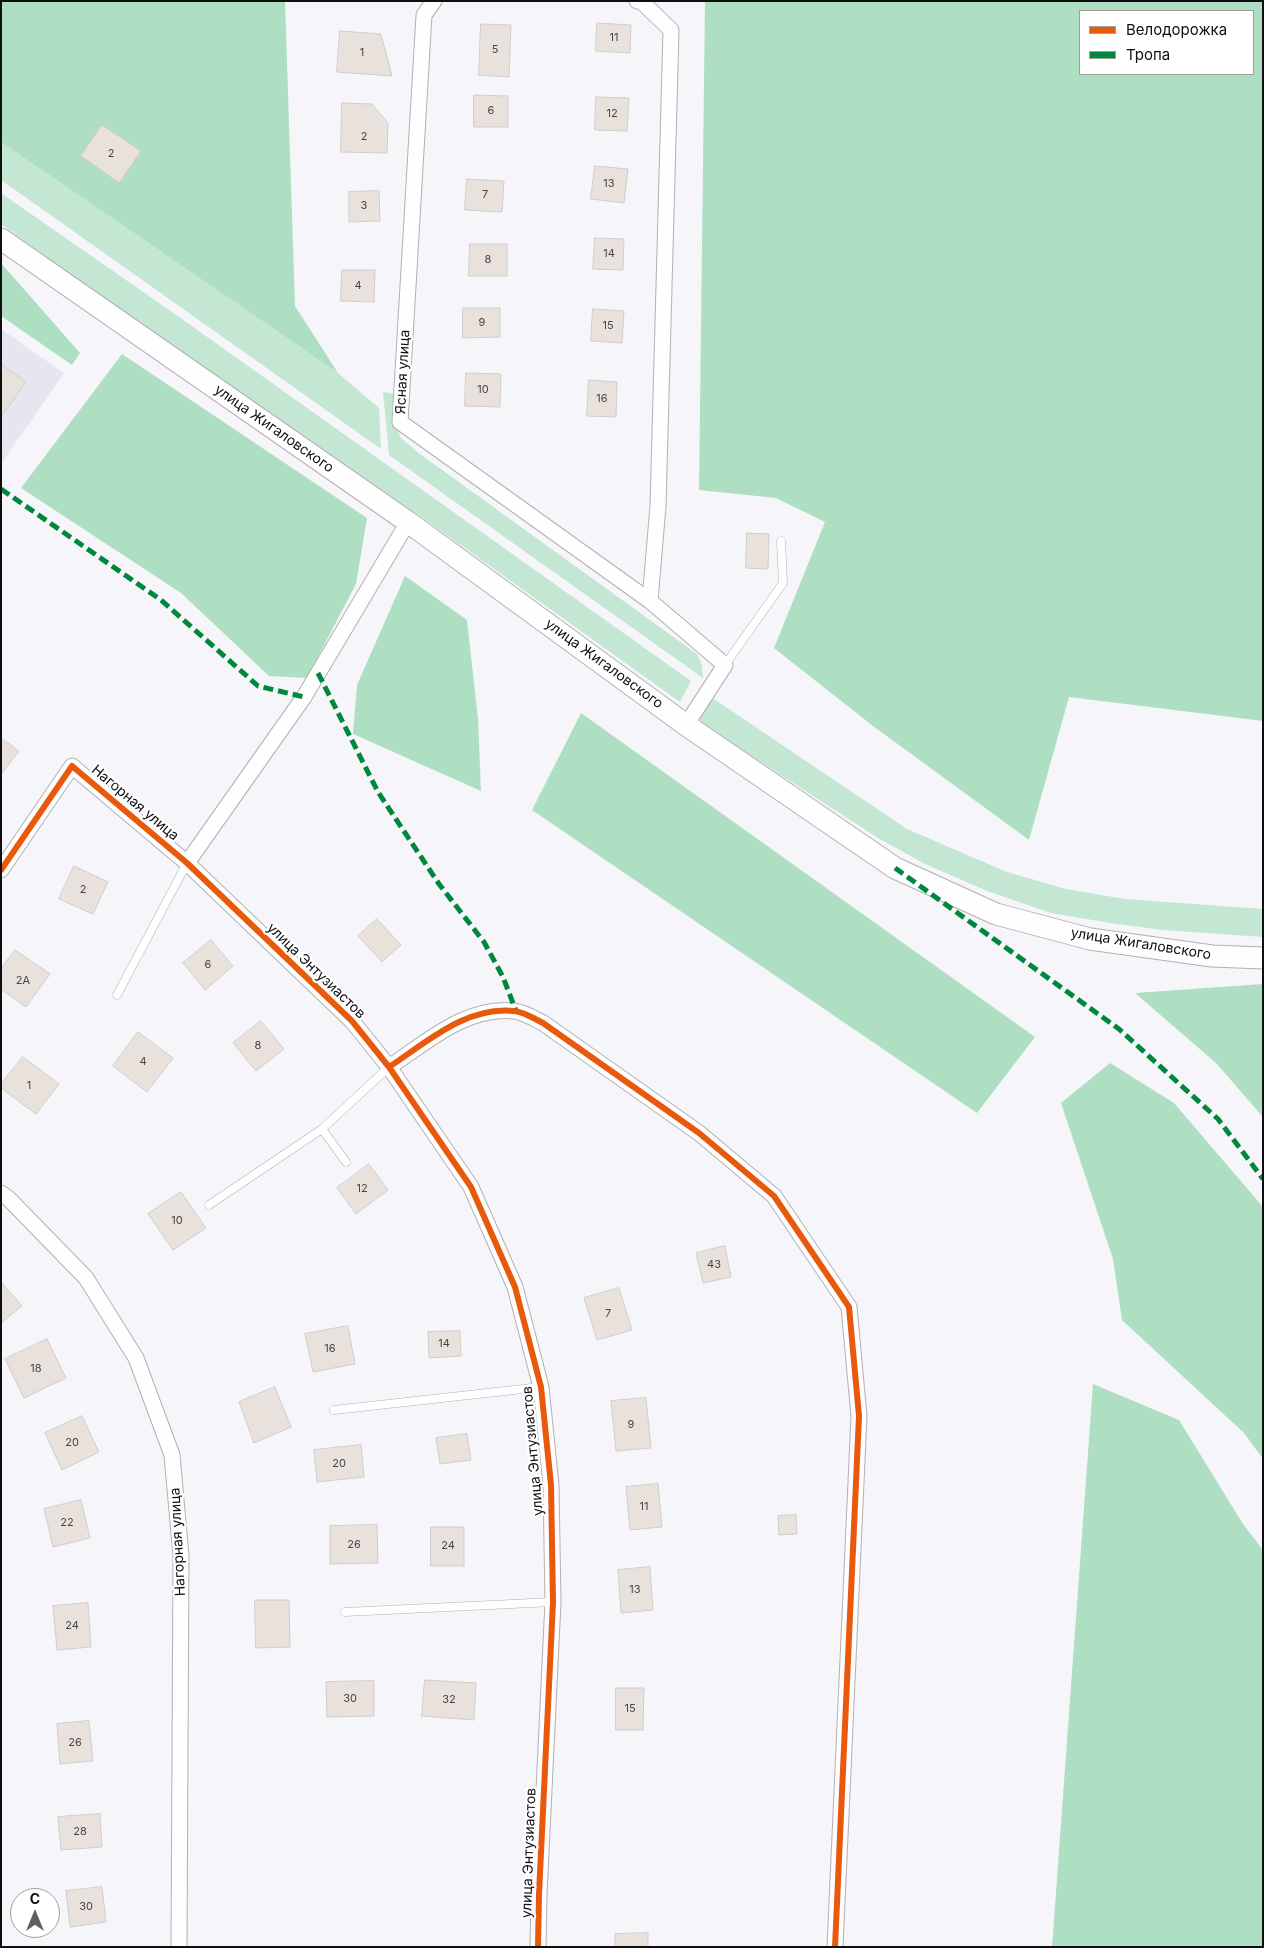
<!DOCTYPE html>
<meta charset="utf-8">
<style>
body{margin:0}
#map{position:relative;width:1264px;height:1948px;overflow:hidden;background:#f6f6fa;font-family:Inter,sans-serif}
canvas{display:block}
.frame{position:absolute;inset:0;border:2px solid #0f0f11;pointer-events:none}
.legend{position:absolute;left:1079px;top:10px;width:175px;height:65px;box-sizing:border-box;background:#fff;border:1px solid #9f9fa0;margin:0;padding:6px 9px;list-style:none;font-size:15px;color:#0f0f11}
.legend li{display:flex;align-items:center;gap:10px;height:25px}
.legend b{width:25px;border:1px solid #9f9fa0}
.north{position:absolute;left:10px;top:1888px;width:50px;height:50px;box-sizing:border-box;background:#fff;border:1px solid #9f9fa0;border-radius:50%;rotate:0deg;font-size:14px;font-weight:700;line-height:20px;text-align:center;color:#0f0f11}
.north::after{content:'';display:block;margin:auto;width:18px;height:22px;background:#606063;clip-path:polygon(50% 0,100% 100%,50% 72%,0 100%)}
</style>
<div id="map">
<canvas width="1264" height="1948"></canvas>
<div class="frame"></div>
<ul class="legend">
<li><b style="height:6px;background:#e8590c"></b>Велодорожка</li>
<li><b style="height:6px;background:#00873e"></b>Тропа</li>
</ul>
<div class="north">С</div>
</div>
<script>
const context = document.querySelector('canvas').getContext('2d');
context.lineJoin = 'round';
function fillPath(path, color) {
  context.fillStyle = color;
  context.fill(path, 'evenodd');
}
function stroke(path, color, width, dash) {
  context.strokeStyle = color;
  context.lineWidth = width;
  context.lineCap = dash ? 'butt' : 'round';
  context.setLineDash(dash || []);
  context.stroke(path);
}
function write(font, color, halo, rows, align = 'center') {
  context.font = font + ' Inter,sans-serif';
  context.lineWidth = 4.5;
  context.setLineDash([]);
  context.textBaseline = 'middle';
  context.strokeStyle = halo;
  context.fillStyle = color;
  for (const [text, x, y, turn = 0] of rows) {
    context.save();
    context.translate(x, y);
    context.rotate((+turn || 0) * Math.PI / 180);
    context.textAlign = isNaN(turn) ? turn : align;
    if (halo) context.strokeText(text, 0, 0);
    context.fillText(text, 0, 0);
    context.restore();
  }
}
fillPath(new Path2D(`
 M1,329L64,373L1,464Z`), '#e6e6f0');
fillPath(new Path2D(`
 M1,142L338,373L379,408L381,449L1,180Z
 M1,193L182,319L691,681L680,702L420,516L104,298L1,224Z
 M383,392L396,394L395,424L401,438L420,454L697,654L702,665L703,678L389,455Z
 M711,697L907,829L1007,872L1066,889L1125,899L1263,909V937L1163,930L1110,923L1051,913L987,891L925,864L878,838L702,724L699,715Z`), '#c3e7d2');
fillPath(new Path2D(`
 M1,1H285L295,306L338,373L1,142Z
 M705,1H1263V721L1069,697L1029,840L873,726L774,648L825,522L776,498L699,490ZM1253,11V74H1080V11Z
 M1,263L80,353L72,365L1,316Z
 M122,354L367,518L356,584L307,678L269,676L181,593L21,488Z
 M405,576L467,620L478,719L481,791L353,734L357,685Z
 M581,713L1035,1037L977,1113L532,810Z
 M1263,984V1117L1216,1063L1135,993Z
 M1110,1063L1174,1103L1263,1207V1459L1244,1433L1122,1320L1113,1259L1061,1103Z
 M1093,1384L1179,1420L1243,1524L1263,1550V1947H1052Z`), '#aedfc2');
const building = new Path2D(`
 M597,23L631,25L630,53L596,51Z
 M481,24L511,25L509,77L479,75Z
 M340,31L381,34L392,76L337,72Z
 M474,95L508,96V127H474Z
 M596,97L629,98L627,131L595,130Z
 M342,103L372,104L388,123L387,153L341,152Z
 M102,125L141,151L119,183L81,156Z
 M595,166L628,169L624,203L591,199Z
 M467,179L504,181L502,212L465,210Z
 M379,191L380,221L349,222V192Z
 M595,238L624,239L623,270L593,269Z
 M470,244H507V276H469Z
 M342,270H375L374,302L341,301Z
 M463,308H500V337L463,338Z
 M593,309L624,311L622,343L591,341Z
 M1,364L26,382L1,417Z
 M466,373L501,374L500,407L465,406Z
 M589,380L617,382L616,417L587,416Z
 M747,533L769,534L768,569L746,568Z
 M1,738L19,751L1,774Z
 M74,866L108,882L93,914L59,899Z
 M377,919L401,945L382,962L358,936Z
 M211,940L233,966L205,990L183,963Z
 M15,950L50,974L26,1007L1,989V969Z
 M261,1021L284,1049L256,1071L233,1043Z
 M138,1032L173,1058L147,1092L113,1066Z
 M23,1057L59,1084L36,1114L1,1088V1084Z
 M369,1164L388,1190L356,1214L337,1188Z
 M181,1192L206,1228L173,1250L148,1214Z
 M725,1246L731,1277L703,1283L696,1253Z
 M1,1282L22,1306L1,1323Z
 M619,1288L632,1330L597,1340L584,1298Z
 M348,1326L355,1364L313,1372L305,1334Z
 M460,1331L461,1356L429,1358L428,1332Z
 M47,1339L66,1378L24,1398L5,1359Z
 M275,1387L291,1427L254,1443L239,1402Z
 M646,1398L651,1448L616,1451L611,1401Z
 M82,1416L99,1452L62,1470L45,1433Z
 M467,1434L471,1460L440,1464L436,1438Z
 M361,1445L364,1477L317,1482L314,1450Z
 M658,1484L662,1527L630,1530L626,1487Z
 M81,1500L90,1538L53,1547L44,1509Z
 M796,1515L797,1534L779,1535L778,1516Z
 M377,1525L378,1563L330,1564V1526Z
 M431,1527H464V1566H431Z
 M650,1567L653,1610L621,1613L618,1570Z
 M255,1600H289L290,1647L256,1648Z
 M88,1603L91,1647L57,1650L53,1606Z
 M425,1680L476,1683L474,1720L422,1716Z
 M374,1681V1716L327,1717L326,1682Z
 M616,1688H644L643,1730H616Z
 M89,1721L93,1761L60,1764L57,1724Z
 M100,1814L102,1847L61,1850L58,1817Z
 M102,1887L106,1922L70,1927L66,1891Z
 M648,1933V1947H615V1934Z`);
fillPath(building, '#e9e1dc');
stroke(building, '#cecdcd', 1);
const lane = new Path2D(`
 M725,665L783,583L781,541
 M117,995L187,863
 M322,1129L346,1162
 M209,1205L322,1129L389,1067
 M334,1410L541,1387
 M345,1612L553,1602`);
const street = new Path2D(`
 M434,1L424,15L400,422L650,601L725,665L686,725
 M637,1L642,2L671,30L658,506L650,601
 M187,863L304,697L408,522
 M1,870L72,766L187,863L352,1021L389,1067L471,1187L515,1287L541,1387L551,1485L553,1602L539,1894L538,1947
 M389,1067C427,1042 466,1006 514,1011C524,1012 535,1019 543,1023L699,1133L774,1196L849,1307L859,1416L835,1947
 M1,1193L9,1199L86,1278L136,1358L172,1455L181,1556L179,1947`);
const secondary = new Path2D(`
 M1,239L408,522L686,725L895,868L996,914L1090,939L1212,956L1263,958`);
stroke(lane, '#b1b1b4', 9);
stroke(street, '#b1b1b4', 17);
stroke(secondary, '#b1b1b4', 23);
stroke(lane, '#fefefe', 8);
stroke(street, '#fefefe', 15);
stroke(secondary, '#fefefe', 21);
stroke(new Path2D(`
 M1,489L161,600L258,686L304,697
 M318,673L378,792L439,884L484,942L503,977L516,1011
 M895,868L1119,1029L1218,1119L1263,1179`), '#00873e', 5, [10, 5]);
stroke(new Path2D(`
 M1,870L72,766L187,863L352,1021L389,1067L471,1187L515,1287L541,1387L551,1485L553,1602L539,1894L538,1947
 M389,1067C427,1042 466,1006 514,1011C524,1012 535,1019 543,1023L699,1133L774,1196L849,1307L859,1416L835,1947`), '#e8590c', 6);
write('11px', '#464444', null, [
 ["11",614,38],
 ["5",495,50],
 ["1",362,53],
 ["6",491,111],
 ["12",612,114],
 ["2",364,137],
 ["2",111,154],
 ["13",609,184],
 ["7",485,195],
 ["3",364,206],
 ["14",609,254],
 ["8",488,260],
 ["4",358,286],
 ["9",482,323],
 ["15",608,326],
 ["10",483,390],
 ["16",602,399],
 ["2",83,890],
 ["6",208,965],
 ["2А",23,981],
 ["8",258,1046],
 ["4",143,1062],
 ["1",29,1086],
 ["12",362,1189],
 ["10",177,1221],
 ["43",714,1265],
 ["7",608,1314],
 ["14",444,1344],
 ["16",330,1349],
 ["18",36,1369],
 ["9",631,1425],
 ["20",72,1443],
 ["20",339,1464],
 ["11",644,1507],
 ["22",67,1523],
 ["26",354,1545],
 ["24",448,1546],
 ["13",635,1590],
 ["24",72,1626],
 ["30",350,1699],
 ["32",449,1700],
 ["15",630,1709],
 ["26",75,1743],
 ["28",80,1832],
 ["30",86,1907]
]);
write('14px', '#0f0f11', '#fff', [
 ["Ясная улица",403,372,-87],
 ["улица Жигаловского",274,429,35],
 ["улица Жигаловского",604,664,36],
 ["Нагорная улица",135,803,40],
 ["улица Жигаловского",1141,944,9],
 ["улица Энтузиастов",316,971,44],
 ["улица Энтузиастов",533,1451,-95],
 ["Нагорная улица",178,1542,-93],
 ["улица Энтузиастов",529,1853,-88]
]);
</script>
